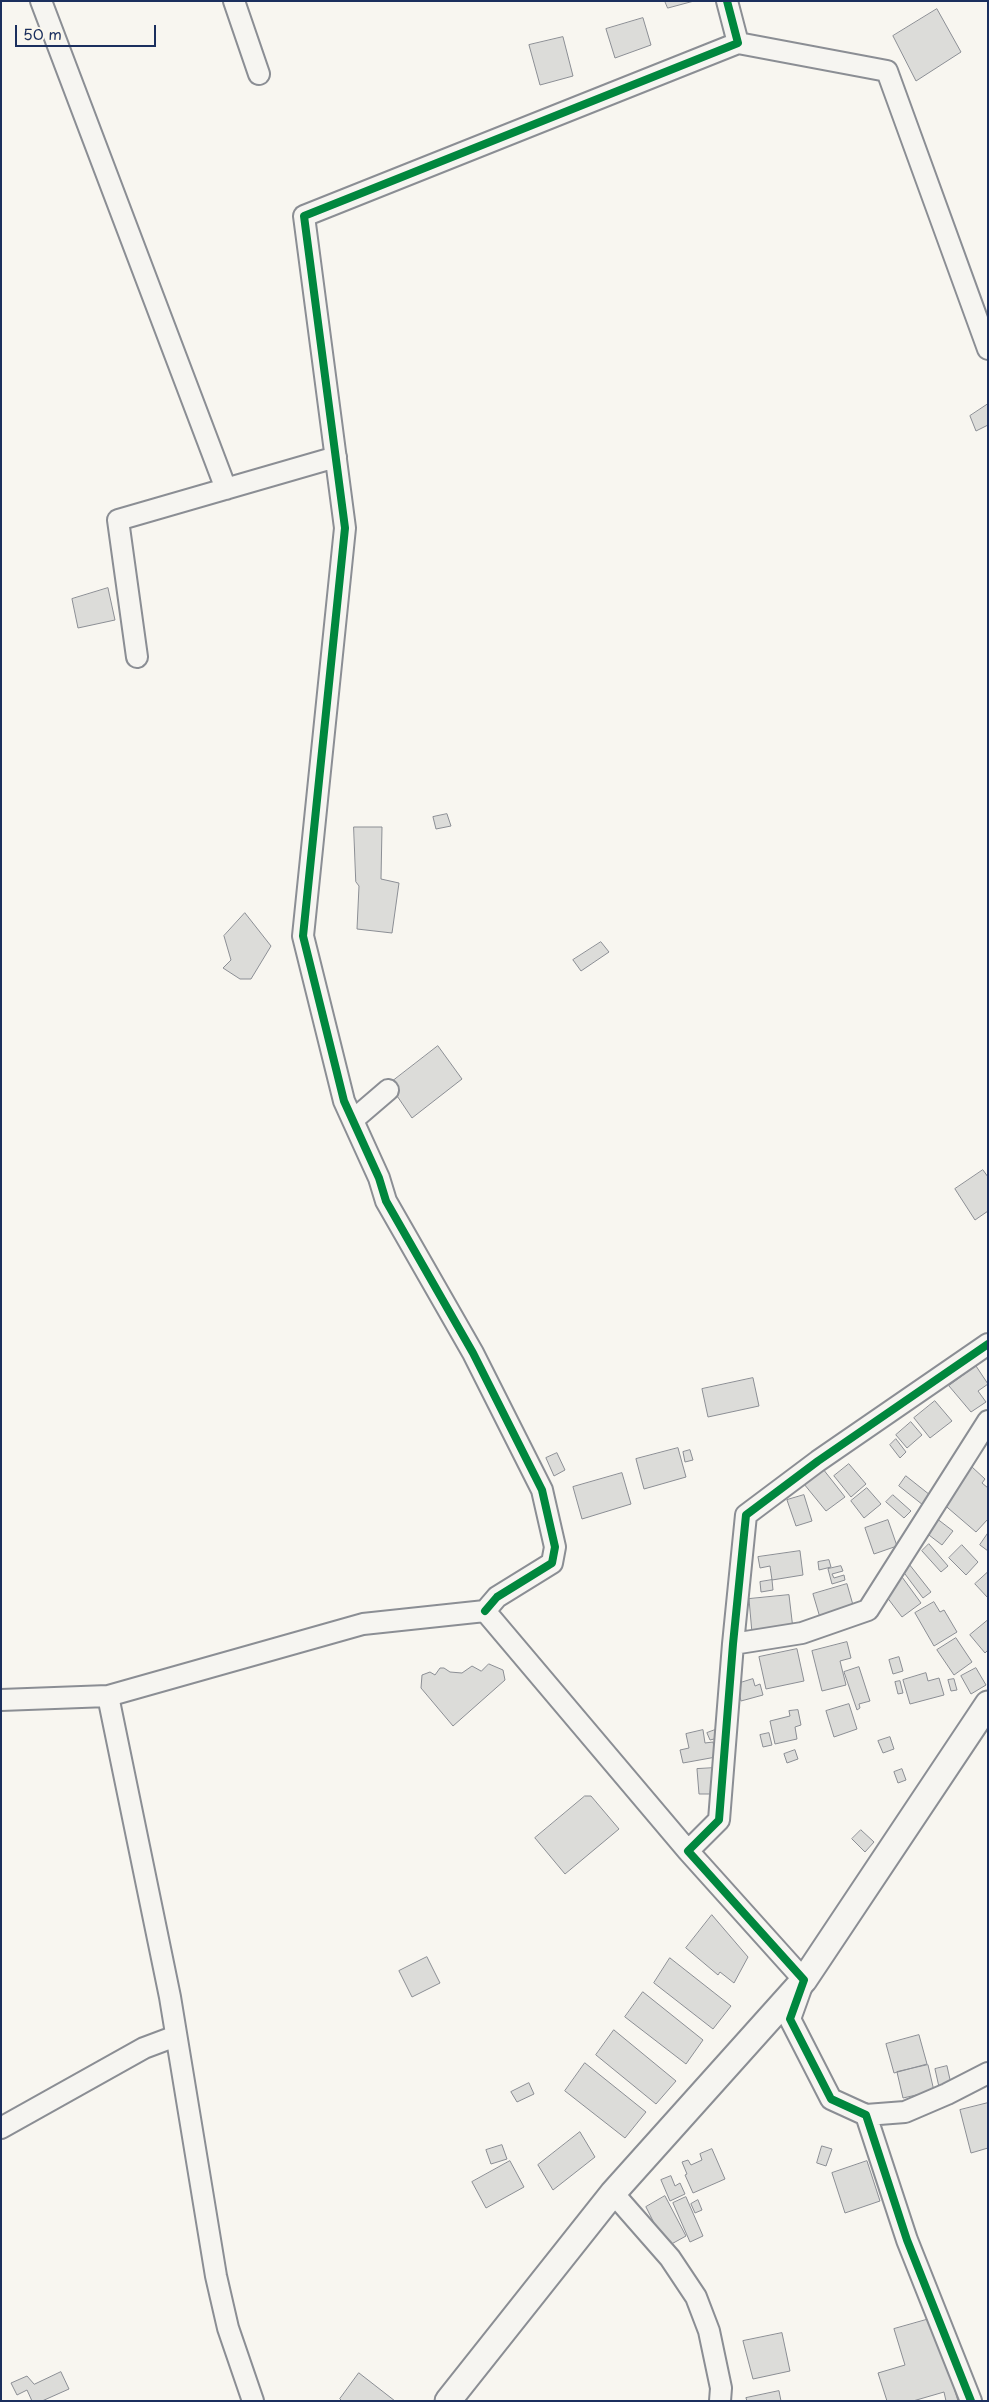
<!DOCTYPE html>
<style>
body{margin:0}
#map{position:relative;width:989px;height:2402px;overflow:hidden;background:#f8f6f0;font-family:"Playpen Sans",sans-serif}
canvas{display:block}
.frame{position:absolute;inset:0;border:2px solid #1b2f5e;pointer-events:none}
.scale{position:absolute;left:15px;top:25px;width:141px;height:22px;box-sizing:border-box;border:2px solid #1b2f5e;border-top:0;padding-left:6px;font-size:15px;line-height:18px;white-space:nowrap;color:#1b2f5e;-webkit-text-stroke:4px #fbf7ec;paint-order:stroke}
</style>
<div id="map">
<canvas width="989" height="2402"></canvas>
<div class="frame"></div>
<div class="scale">50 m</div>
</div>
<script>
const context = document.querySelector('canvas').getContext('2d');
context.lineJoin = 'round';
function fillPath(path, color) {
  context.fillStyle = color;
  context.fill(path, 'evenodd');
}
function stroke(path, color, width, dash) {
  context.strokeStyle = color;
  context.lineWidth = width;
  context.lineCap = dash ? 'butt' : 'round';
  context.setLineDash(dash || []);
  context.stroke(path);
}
const building = new Path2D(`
 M665,1H694L668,8Z
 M937,9L961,52L916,81L893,36Z
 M643,18L651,45L615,58L606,29Z
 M563,37L573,76L540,85L529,45Z
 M988,404V425L976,431L970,416Z
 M108,588L115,620L78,628L72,599Z
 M447,814L451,826L436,829L433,817Z
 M354,827H382L381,879L399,883L392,933L357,929L359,886L356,882Z
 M245,913L271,946L251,979H240L223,968L231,960L224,936Z
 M601,942L609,952L581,971L573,960Z
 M438,1046L462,1079L412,1118L389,1084Z
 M983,1170L988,1177V1211L975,1220L955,1189Z
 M976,1366L988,1384L978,1391L986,1402L971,1412L949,1386Z
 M753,1378L759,1406L708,1417L702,1389Z
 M935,1401L952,1421L930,1438L914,1418Z
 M911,1422L922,1435L907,1448L896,1435Z
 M896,1439L906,1452L900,1458L890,1445Z
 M678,1448L686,1477L644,1489L636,1459Z
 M690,1450L693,1460L685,1462L683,1452Z
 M557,1453L565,1470L554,1476L546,1458Z
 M849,1464L866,1484L851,1497L834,1476Z
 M972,1467L985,1479L982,1483L988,1488V1519L976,1532L941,1502Z
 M823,1469L845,1497L826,1511L804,1484Z
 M622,1473L631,1504L582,1519L573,1487Z
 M906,1476L930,1495L923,1505L899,1486Z
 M867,1488L881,1504L864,1518L851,1501Z
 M804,1495L812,1521L796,1526L787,1500Z
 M893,1495L911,1511L904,1518L886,1502Z
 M936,1518L953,1531L942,1545L925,1532Z
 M888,1520L897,1546L874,1554L865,1528Z
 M988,1533V1551L980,1545Z
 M929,1544L948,1566L941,1572L922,1551Z
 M962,1545L978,1562L966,1575L949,1558Z
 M800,1551L803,1575L772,1580L770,1566L760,1568L758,1557Z
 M829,1560L831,1567L819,1570L818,1562Z
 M909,1564L931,1592L923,1598L902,1570Z
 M841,1566L843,1571L832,1574L834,1578L844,1575L845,1580L832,1584L828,1569Z
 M988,1572V1598L975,1584Z
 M902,1577L921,1603L902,1617L883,1592Z
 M772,1580L773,1590L761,1592L760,1582Z
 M847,1584L855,1612L821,1621L813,1594Z
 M789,1595L793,1629L752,1633L749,1599Z
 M934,1602L940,1612L944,1610L957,1632L934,1646L915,1613Z
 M988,1620V1650L985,1653L970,1635Z
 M956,1638L972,1662L954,1675L937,1650Z
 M847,1642L851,1658L840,1661L846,1685L822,1691L812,1651Z
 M797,1649L804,1681L766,1689L759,1657Z
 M899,1657L903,1671L893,1674L889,1660Z
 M489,1664L503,1670L505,1680L453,1726L421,1688L422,1675L430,1672L435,1675L440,1668H444L450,1672L462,1673L472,1666L481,1671Z
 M859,1667L870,1701L859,1704L860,1708L857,1710L844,1672Z
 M976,1668L986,1685L971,1694L961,1676Z
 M926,1673L928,1681L939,1678L944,1695L910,1704L903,1680Z
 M753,1679L755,1686L760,1684L763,1695L741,1701L737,1684Z
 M954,1679L957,1690L951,1691L948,1680Z
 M900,1681L903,1693L898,1694L895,1682Z
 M849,1704L857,1729L834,1737L826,1711Z
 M798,1710L801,1725L795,1727L797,1739L775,1744L770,1721L790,1716L789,1711Z
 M703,1730L705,1743L713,1742L716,1757L683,1763L680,1750L689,1748L686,1734Z
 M715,1730L718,1738L710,1740L707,1733Z
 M769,1733L772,1745L763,1747L760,1735Z
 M890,1737L894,1749L883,1753L878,1741Z
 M795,1750L798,1759L787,1763L784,1754Z
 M715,1768L717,1794H699L697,1769Z
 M902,1769L906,1780L898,1783L894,1772Z
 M585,1796H591L619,1829L565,1874L535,1838Z
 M861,1830L874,1842L865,1852L852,1839Z
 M712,1915L748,1957L734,1983L720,1972L718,1975L686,1948Z
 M427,1957L440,1983L412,1997L399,1971Z
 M670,1958L731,2006L713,2029L654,1983Z
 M643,1992L703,2040L686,2064L625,2017Z
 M614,2030L676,2081L656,2104L596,2055Z
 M919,2035L927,2064L894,2073L886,2044Z
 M585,2063L646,2112L625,2138L565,2091Z
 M928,2065L934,2091L903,2098L897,2072Z
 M947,2066L951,2084L939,2087L935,2069Z
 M529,2083L534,2094L517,2102L511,2092Z
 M988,2103V2148L971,2153L960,2110Z
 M580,2132L595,2157L553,2190L538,2165Z
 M502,2145L507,2159L491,2164L486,2150Z
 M822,2146L832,2149L826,2166L817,2163Z
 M712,2149L725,2179L693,2193L685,2175L687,2174L682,2162L688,2160L691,2165L702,2160L700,2154Z
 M510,2161L524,2187L486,2208L472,2182Z
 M867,2161L880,2201L845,2213L832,2173Z
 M671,2176L675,2186L680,2183L685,2194L670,2201L661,2180Z
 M665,2196L686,2236L666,2247L646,2207Z
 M686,2197L703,2236L690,2242L673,2203Z
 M698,2200L702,2210L695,2213L691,2204Z
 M933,2318L958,2401H946L944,2392L913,2401H887L878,2373L905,2365L894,2329Z
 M782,2333L790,2371L753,2379L743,2341Z
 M61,2372L69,2389L42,2401H32L27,2390L17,2395L11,2383L27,2376L34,2384Z
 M359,2373L395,2401H342L340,2399Z
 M779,2391L781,2401H747L746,2398Z`);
fillPath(building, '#dcdcd9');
stroke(building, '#8b8e94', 1);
const minor = new Path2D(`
 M41,1L226,489
 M234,1L259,74
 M738,43L887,71L988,349
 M137,657L118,520L336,457
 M353,1120L388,1090
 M485,1611L497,1597L552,1563L555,1547L542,1490L473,1353L386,1201L379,1178L344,1101L303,936L345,528L304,216L738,43L727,1
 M733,1644L802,1633L868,1610L988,1421
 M108,1696L170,1997L216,2276L228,2328L253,2401
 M1,1700L108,1696L363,1624L485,1611L688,1851
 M866,2115L905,2112L947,2094L988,2073
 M1,2128L144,2048L176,2036
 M613,2193L670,2258L696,2297L709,2331L721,2388L720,2401
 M971,2401L907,2240L866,2115L831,2099L790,2019L804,1980L688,1851L719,1820L733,1644L746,1515L818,1461L988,1344`);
const major = new Path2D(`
 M448,2401L613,2193L804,1980L988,1704`);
stroke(minor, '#8b8e94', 24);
stroke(major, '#8b8e94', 29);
stroke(minor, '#f6f5f1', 20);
stroke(major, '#f6f5f1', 25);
stroke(new Path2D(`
 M485,1611L497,1597L552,1563L555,1547L542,1490L473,1353L386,1201L379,1178L344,1101L303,936L345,528L304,216L738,43L727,1
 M971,2401L907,2240L866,2115L831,2099L790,2019L804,1980L688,1851L719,1820L733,1644L746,1515L818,1461L988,1344`), '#00873e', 8);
</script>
